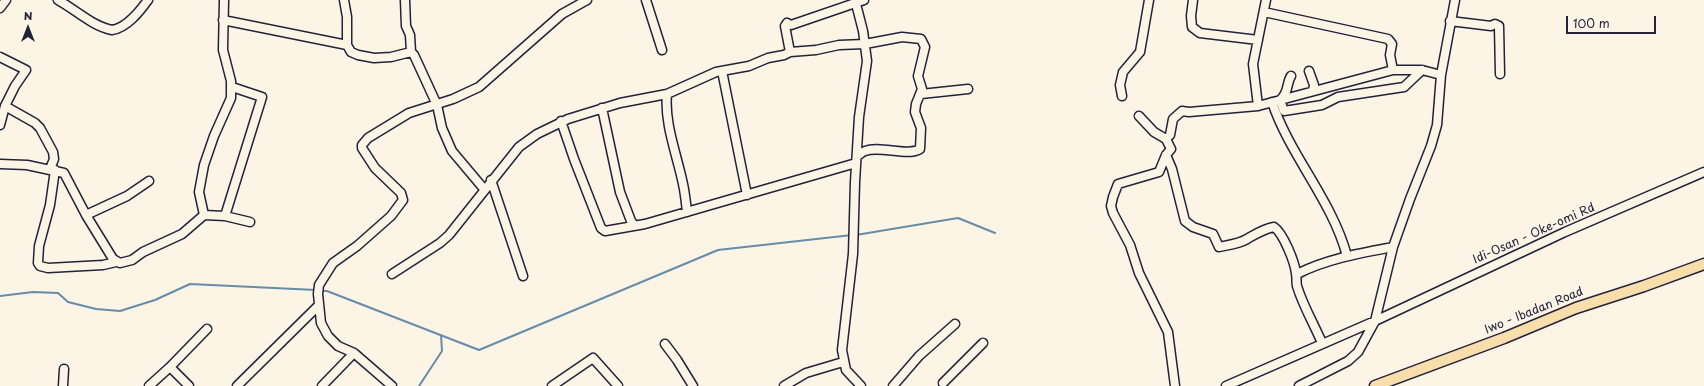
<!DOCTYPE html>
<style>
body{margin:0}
#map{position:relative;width:1704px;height:386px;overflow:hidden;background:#fcf5e5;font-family:"Playpen Sans",sans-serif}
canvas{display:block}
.north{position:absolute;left:8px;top:8px;width:40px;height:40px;-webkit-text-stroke:3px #fcf5e5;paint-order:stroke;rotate:0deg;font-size:11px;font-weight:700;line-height:16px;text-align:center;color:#22223b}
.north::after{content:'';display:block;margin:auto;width:14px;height:18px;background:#22223b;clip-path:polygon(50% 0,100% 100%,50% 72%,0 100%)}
.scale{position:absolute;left:1566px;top:16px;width:90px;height:18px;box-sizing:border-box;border:2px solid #22223b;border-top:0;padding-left:5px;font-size:12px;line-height:14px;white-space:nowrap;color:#22223b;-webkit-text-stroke:3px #fcf5e5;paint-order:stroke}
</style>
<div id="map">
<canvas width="1704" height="386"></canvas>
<div class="north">N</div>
<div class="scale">100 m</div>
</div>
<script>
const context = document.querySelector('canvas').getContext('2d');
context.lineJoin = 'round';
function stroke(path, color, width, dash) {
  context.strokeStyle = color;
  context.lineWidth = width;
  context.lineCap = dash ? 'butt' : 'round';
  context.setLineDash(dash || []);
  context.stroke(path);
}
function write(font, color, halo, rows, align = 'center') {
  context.font = font + ' "Playpen Sans",sans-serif';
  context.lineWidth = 3;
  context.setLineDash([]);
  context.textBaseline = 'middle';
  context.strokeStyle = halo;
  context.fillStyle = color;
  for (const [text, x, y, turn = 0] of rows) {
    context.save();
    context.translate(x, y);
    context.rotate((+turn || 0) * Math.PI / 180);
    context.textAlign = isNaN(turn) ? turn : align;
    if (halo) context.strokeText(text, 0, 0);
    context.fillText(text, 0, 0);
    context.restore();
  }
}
stroke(new Path2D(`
 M856,235L958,218L995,233
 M321,291H327L479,350L718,250L852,235
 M0,296L33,292L58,293L68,302L96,309L120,311L155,300L190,284L316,290
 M419,386L442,351L441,335`), '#668caa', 2);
const minor = new Path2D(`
 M58,0C76,10 92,26 112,30C127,28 140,11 148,0
 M224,0L223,50L231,81V98L214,136L204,165L199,192L204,215L225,216L250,222
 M344,0L347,17V45L351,52L358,55L374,58L391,57L411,52
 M405,0L406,26L410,35L411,52L414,55L437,105L442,128L452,151L484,189
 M646,0L662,50
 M855,0L863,31L867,61L859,117L855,182L853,254L842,350L846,370L861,386
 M1193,0L1191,16L1192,27L1200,33L1258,40
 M0,8L6,0
 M1264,12L1388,39L1392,44L1390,55L1393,70
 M223,20L347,45
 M1450,21L1491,26L1495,24L1499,26L1500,74
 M790,52L785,26L787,23L791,25L864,0
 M0,57L26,70L15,86L5,106L0,125
 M722,71L747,195
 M1309,71L1314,85L1313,91
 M1291,76C1286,84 1289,93 1280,100L1284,111L1322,105L1338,97L1404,87L1422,70
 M667,94C664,123 677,155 683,184C685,193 686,203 687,212
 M921,94L968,89
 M1122,96L1120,85L1123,72L1140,52L1149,0
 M1272,102C1290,156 1332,200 1347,256
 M5,106L35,123L40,128L53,152L54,159L50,169
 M1258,106L1253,64L1266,0
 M602,108L620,192L631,221L634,225
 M1139,116L1154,132L1166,139
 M561,121L574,159L601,228L605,231L645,224L856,163
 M1166,155L1172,169L1185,221L1193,227L1213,234L1219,247C1228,245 1239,244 1247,239C1256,234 1263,229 1274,227C1283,233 1295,262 1296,274C1297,278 1296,282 1297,286C1303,306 1314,324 1322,343
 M0,164L27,165L64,173L86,215L113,259L120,263L132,260L143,252L182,234L204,215
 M55,170L50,205L39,246L38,263L40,266L48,268L103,265L116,262
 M491,180L523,276
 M86,215L127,196L149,181
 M225,216L262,97L232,87
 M392,274L440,243L449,235L519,147L537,134L568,119L620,103L667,94L716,72L749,66L768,58L784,55L790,52L816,50L839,45L865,44L902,37L921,39L925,47L918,76L922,89L916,104L915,112L921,128L920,149C907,157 880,145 865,151C862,152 859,155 857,156
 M1297,274C1326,259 1361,253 1393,247
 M665,344L677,360L693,386
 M170,367L189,386
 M943,383L983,343
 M63,386L64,369
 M149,386L170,367L207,329
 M237,386L319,305
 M322,386L354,353
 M392,386L354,353L338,346L328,336L321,323L318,294L319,285L333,263L357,246L391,216L403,200L401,193L375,168L362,148V145L368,138L409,113L453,99L479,87L562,14L587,0
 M552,386L593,358L618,386
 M784,386L806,373L843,362
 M893,386L919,356L955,324
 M1175,386L1168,332L1139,273L1130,245L1113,213L1111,206L1113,197L1118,184L1159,172L1166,155L1171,149L1166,139L1170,135L1173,119L1182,111L1189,112L1258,106L1393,70H1422L1441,75
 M1226,386L1375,321L1565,232L1704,172
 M1299,386L1348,361L1358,352L1375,321L1393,247L1410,199L1431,146L1437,125L1441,75L1455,0`);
const major = new Path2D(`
 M1375,386L1504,338L1576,308L1644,286L1704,264`);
stroke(minor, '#22223b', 11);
stroke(major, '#22223b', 13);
stroke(minor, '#fcf5e5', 8);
stroke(major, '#f8deab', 10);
write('12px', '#22223b', '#fcf5e5', [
 ["Idi-Osan - Oke-omi Rd",1534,234,-24],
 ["Iwo - Ibadan Road",1534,311,-22]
]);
</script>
